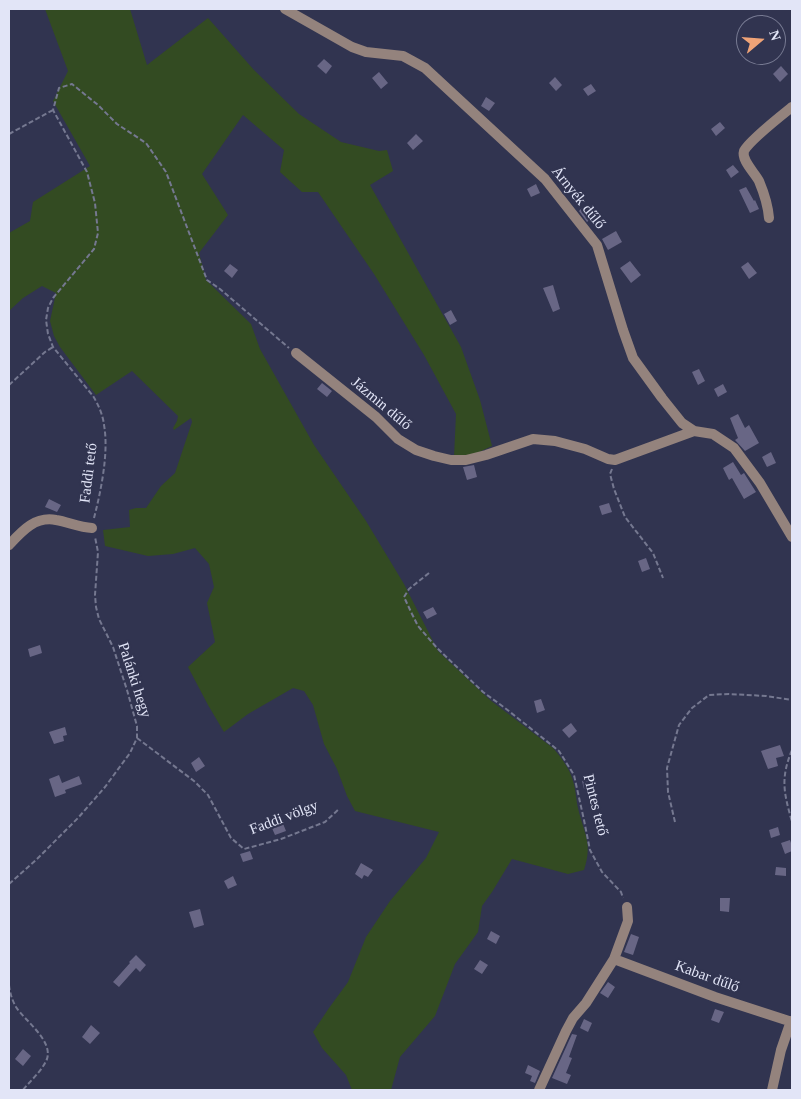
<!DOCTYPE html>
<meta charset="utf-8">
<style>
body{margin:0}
#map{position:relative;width:801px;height:1099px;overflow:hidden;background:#313450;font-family:Georgia,serif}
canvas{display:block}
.frame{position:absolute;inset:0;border:10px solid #e2e5f7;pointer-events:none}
.north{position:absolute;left:736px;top:15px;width:50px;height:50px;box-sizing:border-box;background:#313450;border:1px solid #787b93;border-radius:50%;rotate:72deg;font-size:14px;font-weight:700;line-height:20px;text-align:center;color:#e2e5f7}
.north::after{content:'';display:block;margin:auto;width:18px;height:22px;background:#efa377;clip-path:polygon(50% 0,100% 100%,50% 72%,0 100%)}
</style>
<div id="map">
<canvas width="801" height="1099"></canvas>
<div class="frame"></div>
<div class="north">N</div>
</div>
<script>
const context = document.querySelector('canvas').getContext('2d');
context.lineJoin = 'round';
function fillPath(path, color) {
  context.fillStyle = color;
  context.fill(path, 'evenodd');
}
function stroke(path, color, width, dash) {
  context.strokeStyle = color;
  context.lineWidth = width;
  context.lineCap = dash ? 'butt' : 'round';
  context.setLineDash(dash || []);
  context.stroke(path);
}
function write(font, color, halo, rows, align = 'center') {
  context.font = font + ' Georgia,serif';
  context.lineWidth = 4.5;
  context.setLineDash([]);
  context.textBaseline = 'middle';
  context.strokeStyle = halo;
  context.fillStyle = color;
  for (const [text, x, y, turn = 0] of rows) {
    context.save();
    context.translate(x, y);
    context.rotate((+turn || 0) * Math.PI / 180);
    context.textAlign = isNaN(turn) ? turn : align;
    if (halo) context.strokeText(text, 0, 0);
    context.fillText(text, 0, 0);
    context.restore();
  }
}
fillPath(new Path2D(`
 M45,9H130L147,65L208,18L254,70L299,114L341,142L379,151L387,150L393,171L370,185L461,347L480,400L492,446L475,454L454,457L456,414L424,355L374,274L318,192H302L280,172L284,150L243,115L202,174L228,215L199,253L206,280L251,324L260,349L314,445L366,521L404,584L438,651L490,700L553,748C561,757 570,769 573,781C576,790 576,800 578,808C584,834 593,843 584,870L568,874L512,859L492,892L482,906L478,932L455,964L435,1016L400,1057L391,1090H352L346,1075L322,1048L313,1032L329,1008L348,982L366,937L390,901L426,858L439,832L355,811L347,796L337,769L324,744L313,705L304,691L293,688L248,714L224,732L208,705L188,667L215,642L207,603L214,587L209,564L195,548L173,554L148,556L105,546L103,530L130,527L129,510L136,508H146L161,486L175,473L192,422L191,418L174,430L173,428L177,421L178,416L132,371L96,395L60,347L54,336L50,321L56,293L42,286L23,298L9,311V233L30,221L33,202L90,166L53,101L68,71Z`), '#334b22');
fillPath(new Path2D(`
 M324,59L332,66L326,74L317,66Z
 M781,66L788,74L780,82L773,74Z
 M379,72L388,83L381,89L372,78Z
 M555,77L562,85L556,91L549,83Z
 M591,84L596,91L588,96L583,89Z
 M486,97L495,103L489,111L481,106Z
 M720,122L725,128L716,136L711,129Z
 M416,134L423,141L413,150L407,143Z
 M733,165L739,172L731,178L726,170Z
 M536,184L540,193L531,197L527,189Z
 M746,187L754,201L755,200L759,209L750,213L739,190Z
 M583,207L592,218L587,222L579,211Z
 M616,231L622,242L608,250L602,239Z
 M630,261L641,275L631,283L620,268Z
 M748,262L757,273L749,279L741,267Z
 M230,264L238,270L232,278L224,271Z
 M553,285L560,309L553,312L543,288Z
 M451,310L457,321L450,325L444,314Z
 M699,369L705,381L698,385L692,372Z
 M322,383L332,391L327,397L317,389Z
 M723,384L727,392L718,397L714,389Z
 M738,414L745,428L749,425L759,443L745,451L735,440L738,438L730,418Z
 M771,452L776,463L767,467L762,457Z
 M733,462L741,475L744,473L756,492L744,499L732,478L729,480L723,468Z
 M474,465L477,477L467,480L463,467Z
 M49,499L61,505L57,512L45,507Z
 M609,503L612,512L602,515L599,506Z
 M646,558L650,569L642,572L638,561Z
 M433,607L437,614L427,619L423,612Z
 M40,645L42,653L30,657L28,649Z
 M541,699L545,710L537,713L534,701Z
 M571,723L577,731L569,738L562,730Z
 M65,727L67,735L63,736L64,741L54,744L49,732Z
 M780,745L784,756L776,758L778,766L768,769L761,751Z
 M199,757L205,766L196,772L191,763Z
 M59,775L62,783L79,776L82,784L65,790L66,793L55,797L49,779Z
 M591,778L594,786L584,789L582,781Z
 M280,816L286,831L275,835L271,826L275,825L272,819Z
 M778,827L780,835L771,838L769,830Z
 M790,840L792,846V851L785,854L781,843Z
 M250,851L253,859L243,862L240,854Z
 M361,863L373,870L368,877L364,875L362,879L355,874Z
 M776,867L786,868V876L775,875Z
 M233,876L237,885L228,889L224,881Z
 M720,898H730L729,912L720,911Z
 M200,909L204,925L194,928L189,912Z
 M491,931L500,936L496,944L487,939Z
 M631,934L639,937L633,955L624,952Z
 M136,955L146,965L140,972L136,968L119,987L113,982L130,963L129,962Z
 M480,960L488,965L482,974L474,969Z
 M608,982L615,987L608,998L600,993Z
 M715,1009L724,1012L719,1023L711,1020Z
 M584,1019L592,1023L588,1032L580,1028Z
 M91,1025L100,1033L90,1044L82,1037Z
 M572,1034L577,1035L569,1057L572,1058L566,1073L571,1075L567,1084L552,1078Z
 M23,1049L31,1056L23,1066L15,1059Z
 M528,1065L540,1071L535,1083L530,1081L532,1076L525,1073Z`), '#686685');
stroke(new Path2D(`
 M9,134L53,110
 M9,385L45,352L53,347
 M612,469L610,474L614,489L625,517L653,553L663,578
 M94,518C101,491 109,452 104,425C103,415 98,404 93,396L53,347L48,334L46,320L48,308L53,298L94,249L98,233L95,203L87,172L53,110L59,88L72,84L98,105L117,124L146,143L166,172L207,280L220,289L289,348
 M429,573L409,589L404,597L412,614L418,626L437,648L483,692L505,708L559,751L574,775L584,820L590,850L602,872L621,892L623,898
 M137,738L194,781L208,795L231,838L244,849L281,839L325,822L339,809
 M792,750C780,779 784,793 792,822
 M675,822L668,792L667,768L679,725L692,708L709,695L729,694L766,696L792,700
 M9,884L36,860L78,818L105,787L130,753L137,738V726L127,690L113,647L99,619L96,607L95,595L98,552L95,537
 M9,985C10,993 12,1000 16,1007C25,1021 53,1040 47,1059C42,1071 30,1081 23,1090`), '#757890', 2, [5, 2.5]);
stroke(new Path2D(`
 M285,9L352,47L366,52L403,56L425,68L545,179L597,245L623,330L633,358L662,398L682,423L694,431L713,434L734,448L760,483L792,537
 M769,218C768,205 764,193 759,181C755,173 741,160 744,151C749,141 782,115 792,107
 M296,353L376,417L398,439L416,450L434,456L451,460H466L486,455L533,439L555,441L585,449L608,459L615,460L694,431
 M9,545C22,531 35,516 56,520C68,522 79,527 92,528
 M614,959L715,997L792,1022
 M539,1090L566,1031L573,1018L586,1003L614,959L628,921L627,907
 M772,1090L781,1050L791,1021`), '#94837d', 10);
write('15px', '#e2e5f7', '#313450', [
 ["Árnyék dűlő",578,198,51],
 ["Jázmin dűlő",381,404,40],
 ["Faddi tető",89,473,-83],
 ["Palánki hegy",134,680,72],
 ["Pintes tető",595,805,76],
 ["Faddi völgy",284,818,-21],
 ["Kabar dűlő",707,977,20]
]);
</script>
